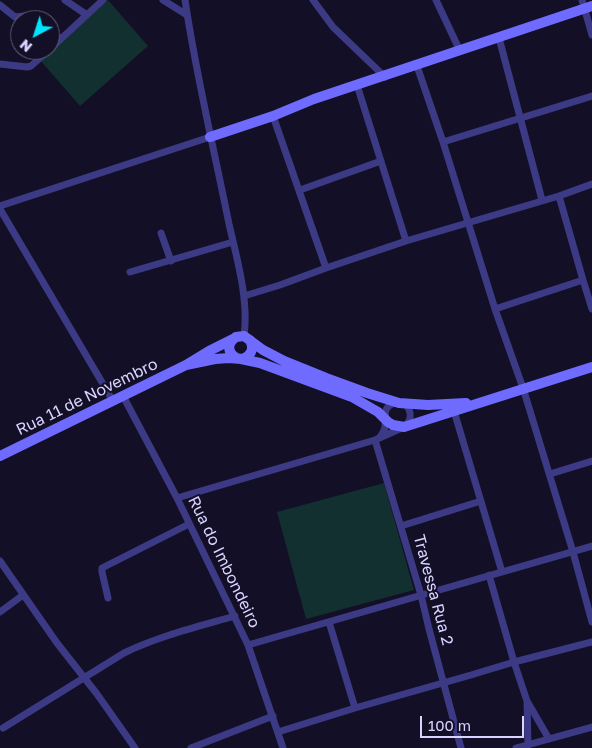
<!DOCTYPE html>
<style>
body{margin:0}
#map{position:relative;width:592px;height:748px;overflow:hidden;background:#130f26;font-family:"Golos Text",sans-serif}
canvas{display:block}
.north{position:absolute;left:10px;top:10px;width:50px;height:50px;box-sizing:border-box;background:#130f26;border:1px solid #625e7d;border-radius:50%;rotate:220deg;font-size:14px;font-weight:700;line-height:20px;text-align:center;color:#d9d4ff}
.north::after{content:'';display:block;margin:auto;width:18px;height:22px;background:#00e5ff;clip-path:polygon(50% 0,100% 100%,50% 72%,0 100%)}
.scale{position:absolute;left:420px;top:716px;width:104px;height:22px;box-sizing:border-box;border:2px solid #d9d4ff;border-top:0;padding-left:6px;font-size:15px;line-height:18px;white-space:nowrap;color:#d9d4ff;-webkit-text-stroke:4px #130f26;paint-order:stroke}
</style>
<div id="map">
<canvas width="592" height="748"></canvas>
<div class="north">N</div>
<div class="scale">100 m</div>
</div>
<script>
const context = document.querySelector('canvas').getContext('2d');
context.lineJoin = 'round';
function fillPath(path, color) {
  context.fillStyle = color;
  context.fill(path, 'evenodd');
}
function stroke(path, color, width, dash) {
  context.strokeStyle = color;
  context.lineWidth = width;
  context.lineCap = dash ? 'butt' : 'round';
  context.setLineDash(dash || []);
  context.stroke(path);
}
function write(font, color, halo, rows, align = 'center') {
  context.font = font + ' "Golos Text",sans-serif';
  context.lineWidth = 4;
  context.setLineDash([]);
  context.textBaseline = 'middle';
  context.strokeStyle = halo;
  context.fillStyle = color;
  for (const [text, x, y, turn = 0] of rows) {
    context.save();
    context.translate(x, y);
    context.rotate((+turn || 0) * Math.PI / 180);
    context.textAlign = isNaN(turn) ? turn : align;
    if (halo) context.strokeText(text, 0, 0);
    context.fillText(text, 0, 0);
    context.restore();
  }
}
fillPath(new Path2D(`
 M108,0L148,46L80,106L40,60Z
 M384,483L414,590L306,619L277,512Z`), '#12302f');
stroke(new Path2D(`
 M65,0L87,15
 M163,0L187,15
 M185,0C196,75 214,149 229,224C237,259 249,300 244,336
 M313,0L333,27L385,77
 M436,0L460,51
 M582,0L592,35
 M0,5L15,17L24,16L32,20
 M50,31L61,39
 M499,38L542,200
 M50,49L103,0
 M0,64L27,67L31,66L49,50
 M417,66L443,142L495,309L523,388L573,552L592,622
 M357,85L406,241
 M273,116L326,268
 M443,142L592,96
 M300,190L381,161
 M559,196L583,280L592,309
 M0,206L210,137
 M0,209L113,401
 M161,233L171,261
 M130,272L233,242
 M244,296L280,285L326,268L406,241L559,196L592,184
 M495,309L583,280
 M123,396L177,498L248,645L283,748
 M454,411L502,572
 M375,440L421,595L429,629L461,748
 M550,474L592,461
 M177,498L375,440L404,427C416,417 409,400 395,403C382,406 386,417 385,426C385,430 382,434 380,437
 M401,526L481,501
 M0,561L57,643L97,694L135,748
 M489,575L514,662L527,701L549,739
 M108,598L102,572V568L189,524
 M0,612L23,595
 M329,622L355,708
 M248,645L592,546
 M527,701L528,745
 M3,728L124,653C159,636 197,627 235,616
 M278,732L355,708L471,675L514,662L592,642
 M191,748L273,716
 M516,748L592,727`), '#3d3a85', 7);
stroke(new Path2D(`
 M210,137L273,116L314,99L592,6
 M250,340C252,344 253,348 251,352C243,369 217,350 236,337L244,336L263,350L284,361L326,378L367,393L399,403L428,405L466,403
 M186,365L215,359L229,358L241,359L260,363L352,397L378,412L388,422L393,425L404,427L592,367
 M0,456L186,365L209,351L233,339`), '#6f6bff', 10);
write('16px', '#d9d4ff', '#130f26', [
 ["Rua 11 de Novembro",87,397,-26],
 ["Rua do Imbondeiro",224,562,64],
 ["Travessa Rua 2",433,590,75]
]);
</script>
